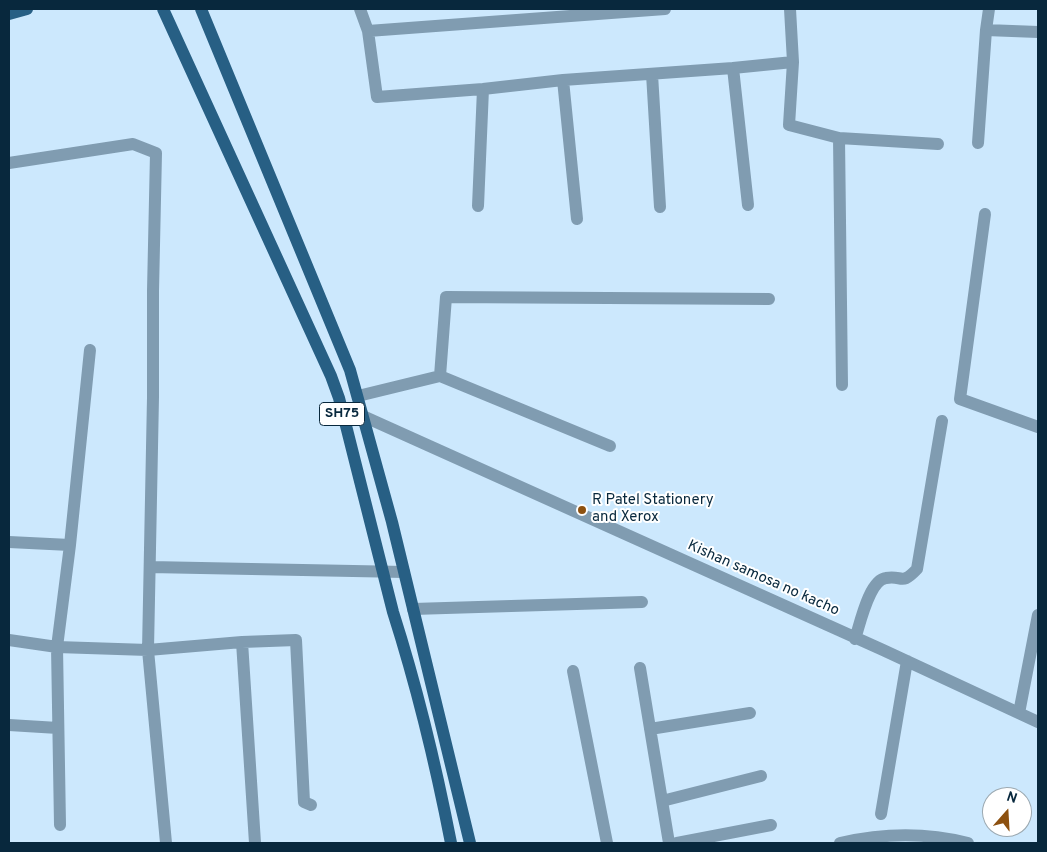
<!DOCTYPE html>
<style>
body{margin:0}
#map{position:relative;width:1047px;height:852px;overflow:hidden;background:#cce8fd;font-family:Overpass,sans-serif}
canvas{display:block}
.frame{position:absolute;inset:0;border:10px solid #08283d;pointer-events:none}
.north{position:absolute;left:982px;top:787px;width:50px;height:50px;box-sizing:border-box;background:#fff;border:1px solid #9ca9b1;border-radius:50%;rotate:19deg;font-size:14px;font-weight:700;line-height:20px;text-align:center;color:#08283d}
.north::after{content:'';display:block;margin:auto;width:18px;height:22px;background:#8d5110;clip-path:polygon(50% 0,100% 100%,50% 72%,0 100%)}
</style>
<div id="map">
<canvas width="1047" height="852"></canvas>
<div class="frame"></div>
<div class="north">N</div>
</div>
<script>
const context = document.querySelector('canvas').getContext('2d');
context.lineJoin = 'round';
function stroke(path, color, width, dash) {
  context.strokeStyle = color;
  context.lineWidth = width;
  context.lineCap = dash ? 'butt' : 'round';
  context.setLineDash(dash || []);
  context.stroke(path);
}
function write(font, color, halo, rows, align = 'center') {
  context.font = font + ' Overpass,sans-serif';
  context.lineWidth = 4;
  context.setLineDash([]);
  context.textBaseline = 'middle';
  context.strokeStyle = halo;
  context.fillStyle = color;
  for (const [text, x, y, turn = 0] of rows) {
    context.save();
    context.translate(x, y);
    context.rotate((+turn || 0) * Math.PI / 180);
    context.textAlign = isNaN(turn) ? turn : align;
    if (halo) context.strokeText(text, 0, 0);
    context.fillText(text, 0, 0);
    context.restore();
  }
}
stroke(new Path2D(`
 M360,9L368,31L377,97L483,89L563,80L733,68L793,62
 M790,9L793,62L789,125L839,138L842,385
 M986,30L1038,32
 M368,31L665,9
 M733,68L748,205
 M652,74L660,207
 M563,80L577,219
 M839,138L938,144
 M978,143L986,30L989,9
 M9,163L133,144L156,153L153,291V397L148,650L166,843
 M478,206L483,89
 M985,214L960,399L1038,427
 M440,376L610,446
 M358,396L440,376L446,297L769,299
 M365,417L883,650L1038,722
 M9,542L70,545
 M150,567L404,572
 M413,609L642,602
 M855,639C860,624 869,580 886,578C903,575 901,586 917,569L942,421
 M9,640L57,647L148,650L242,642L296,640L304,802L311,805
 M242,642L255,843
 M640,668L669,843
 M573,671L607,843
 M1019,713L1038,615
 M9,725L58,728
 M650,729L750,713
 M662,801L761,776
 M881,814L907,661
 M60,825L57,647L70,545L90,350
 M677,843L771,825
 M840,843C883,833 925,832 968,843`), '#809cb1', 12);
stroke(new Path2D(`
 M163,9L331,376L339,398L393,612C417,687 436,766 451,843
 M201,9L350,370L392,522L470,843
 M9,14L27,9`), '#275f84', 12);
for (const [x, y, r, color] of [
 [582,510,5,"#8d5110"]
]) {
  const dot = new Path2D();
  dot.arc(x, y, r, 0, 2 * Math.PI);
  context.fillStyle = color;
  context.fill(dot);
  stroke(dot, '#fff', 2);
}
for (const [x, y, w] of [
 [342,414,45]
]) {
  const box = new Path2D();
  box.roundRect(x - w / 2, y - 11.5, w, 23, 4);
  context.fillStyle = '#fff';
  context.fill(box);
  stroke(box, '#08283d', 1);
}
write('bold 14px', '#08283d', null, [
 ["SH75",342,414]
]);
write('15px', '#08283d', '#fff', [
 ["R Patel Stationery",592,501],
 ["and Xerox",592,518]
], 'left');
write('15px', '#08283d', '#fff', [
 ["Kishan samosa no kacho",763,579,24]
]);
</script>
